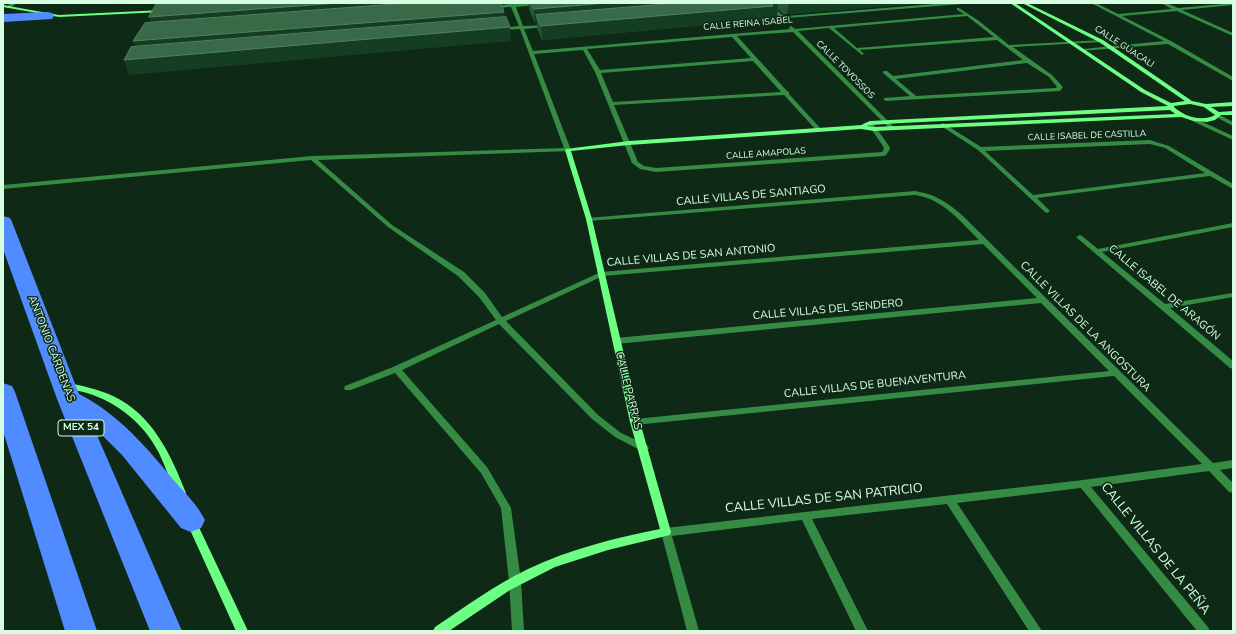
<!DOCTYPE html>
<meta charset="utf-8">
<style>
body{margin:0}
#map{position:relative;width:1236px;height:634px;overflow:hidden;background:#0e2916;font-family:"Nunito Sans",sans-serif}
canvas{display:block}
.frame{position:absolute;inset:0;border:4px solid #d5ffe0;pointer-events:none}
</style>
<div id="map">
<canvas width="1236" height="634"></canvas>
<div class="frame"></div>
</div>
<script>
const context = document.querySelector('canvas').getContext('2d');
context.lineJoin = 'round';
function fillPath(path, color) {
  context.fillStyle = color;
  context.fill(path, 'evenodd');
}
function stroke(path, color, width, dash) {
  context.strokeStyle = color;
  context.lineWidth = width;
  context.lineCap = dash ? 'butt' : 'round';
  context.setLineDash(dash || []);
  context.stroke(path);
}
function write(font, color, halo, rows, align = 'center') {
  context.font = font + ' "Nunito Sans",sans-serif';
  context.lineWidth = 3;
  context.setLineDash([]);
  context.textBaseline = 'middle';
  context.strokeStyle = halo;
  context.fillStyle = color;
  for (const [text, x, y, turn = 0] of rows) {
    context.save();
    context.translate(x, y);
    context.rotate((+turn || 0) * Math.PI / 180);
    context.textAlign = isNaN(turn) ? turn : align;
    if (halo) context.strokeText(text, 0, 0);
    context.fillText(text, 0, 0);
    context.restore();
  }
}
fillPath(new Path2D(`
 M11,3H16L11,8H7V6Z
 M510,3L515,4L550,3L548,4L516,7L523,26L546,25L548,26L546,27L524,29L533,51L790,29L789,27L791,26L795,29L964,14L957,10V8H959L979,21L1009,45L1103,40V41L1101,42L1013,47L1052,75L1063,87L1060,91L886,101L884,100V98L910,96L883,73V71H887L893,76L1023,60L997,40L860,50L864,54L862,55L829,28L798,31L893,126V128H889L793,32L737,36L787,91L789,92V94L821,129V131H817L784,95L614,105L638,162L644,166L656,168L882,152L884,149L883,146L867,123L870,121L872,122L889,146L890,149L886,155L884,156L656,172L640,169L632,163L595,72L583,50L534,54L571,150L570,151L318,160L392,225L464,272L485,293L502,317L601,272L979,240C960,221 943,199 915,195L589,221L586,219L587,218L915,191C935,194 949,203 964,217L1213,463L1233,460V468L1220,470L1233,483V493L1229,492L1209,471L1091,487L1208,627L1210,631H1197L1081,488L957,503L1042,631H1029L947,504L812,519L868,631H856L802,520L672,536L699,631H687L661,532L662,529L666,528L1083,480L1202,464L1114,376L635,425L632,424L630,422L632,420L635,419L1109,371L1041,303L616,344L612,341L616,338L1037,298L983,244L603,276L506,321L598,415L621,433L647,445L649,448L647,451L644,452L615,437L592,419L499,324L402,370L487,467L511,508L521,581L524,631H512L509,581L501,508L481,473L395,373L351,390H345L344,388L345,386L393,367L496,320L479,297L458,276L388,227L311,160L3,189V185L312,156L564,148L520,29L500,30L498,29L500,28L519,26L511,7L493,8L491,7L493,6L510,4ZM967,16L994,37L857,48L834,28ZM732,37L751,58L600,70L587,49ZM753,61L781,92L613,102L601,73ZM1027,63L1049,77L1057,87L1056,88L916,96L896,79Z
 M765,3H770L782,15L787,16L946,3H964L962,4L787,18L779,17Z
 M1091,3H1096L1118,14L1172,9L1161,3H1167L1178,8L1233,3V5L1182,10L1233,33V36L1177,11L1122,16L1171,41L1233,77V81L1168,44L1081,51V50L1083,49L1164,41Z
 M1218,114L1233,122V126L1216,117L1215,116Z
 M1188,117H1192L1233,136V140L1188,119Z
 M943,123L981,147L1150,140L1169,146L1233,184V189L1210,176L1037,198L1050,211L1047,213L1045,212L978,150L941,126V124ZM1150,144L1165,148L1205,173L1033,195L985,151Z
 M1233,223V227L1102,252L1165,304L1233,293V297L1170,308L1233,361V369L1230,368L1076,237L1080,235L1082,236L1098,249Z`), '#358b44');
fillPath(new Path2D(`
 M1010,3H1015L1145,90L1171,103L1185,101L1099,42L1022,3H1027L1103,40L1192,101L1206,104L1233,102V106L1211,107L1219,112L1233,111V115H1221L1215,120L1207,122L1194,121L1181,117L874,131L861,129L629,145L571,151L592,219L640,422L671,532L670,535L666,536L608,550L555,567L510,590L449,631H433L435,627C465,607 495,585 528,569C570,549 615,538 660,529L630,422L586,219L565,150L566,149L629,141L862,125L863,124L870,121L1168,106L1141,92ZM1190,104L1204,107L1215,115C1202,122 1185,117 1174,107V106ZM1170,110L1175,114L874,127L867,126L871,125L902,123Z
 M3,5L59,15L162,10L164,11L162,12L59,17L3,7Z
 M66,382C82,386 98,389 113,396C153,415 171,455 186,493L185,496L181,497L177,496C170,482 166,467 159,453C144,424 119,403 87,393C79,391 71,389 63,387L62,385L63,383Z
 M191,517L195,518L196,521L248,631H236L186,521L187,518Z`), '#6cff84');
fillPath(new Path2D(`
 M48,12L52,13L54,16L52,19L3,22V14Z
 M3,216L10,218L12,222L79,394C120,415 148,449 177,484C187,495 198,506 205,520L201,528L191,532L181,528L122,455L93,426L182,631H150L57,399L3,249Z
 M3,383L12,386L15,392L97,631H65L3,431Z`), '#508cff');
fillPath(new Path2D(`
 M529,3H927L787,14H783L778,9L777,17H772L771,19L542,40L537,28V22L535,23L529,9Z`), '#255836');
fillPath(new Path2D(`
 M339,3H500L154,31L149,17Z
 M607,3H763L536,15L537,22L535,23L534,9Z
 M778,3L777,17H772L771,19L542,40L541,26Z
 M789,3H927L787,14Z
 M504,12L506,26L139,55L133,41Z
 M510,27L511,41L129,75L124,60Z`), '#143d21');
const building = new Path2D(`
 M157,3H339L149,17Z
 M409,3H501L504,12L133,41L145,23Z
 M531,3H607L534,9Z
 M678,3H778L771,4L773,6L541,26L536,15Z
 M506,17L510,27L124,60L131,47Z`);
fillPath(building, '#386a48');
stroke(building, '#518160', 1);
write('9px', '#d5ffe0', '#0e2916', [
 ["CALLE REINA ISABEL",748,24,-5],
 ["CALLE GUACALI",1124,47,33],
 ["CALLE TOVOSSOS",845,70,45],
 ["CALLE ISABEL DE CASTILLA",1087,136,-2],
 ["CALLE AMAPOLAS",766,154,-4]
]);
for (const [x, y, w] of [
 [81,428,46]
]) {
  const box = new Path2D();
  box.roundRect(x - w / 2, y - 8, w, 16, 3);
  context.fillStyle = '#0e2916';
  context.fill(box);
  stroke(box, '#d5ffe0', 1);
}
write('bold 10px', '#d5ffe0', null, [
 ["MEX 54",81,428]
]);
write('11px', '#d5ffe0', '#0e2916', [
 ["CALLE VILLAS DE SANTIAGO",751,196,-5],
 ["CALLE VILLAS DE SAN ANTONIO",691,256,-5],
 ["CALLE ISABEL DE ARAGÓN",1164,293,40],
 ["CALLE VILLAS DEL SENDERO",828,310,-5],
 ["CALLE VILLAS DE LA ANGOSTURA",1085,327,45],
 ["ANTONIO CÁRDENAS",51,349,69],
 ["CALLE VILLAS DE BUENAVENTURA",875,385,-6],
 ["CALLE PARRAS",628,391,76]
]);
write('13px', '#d5ffe0', '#0e2916', [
 ["CALLE VILLAS DE SAN PATRICIO",824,499,-6],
 ["CALLE VILLAS DE LA PEÑA",1155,549,51]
]);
</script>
